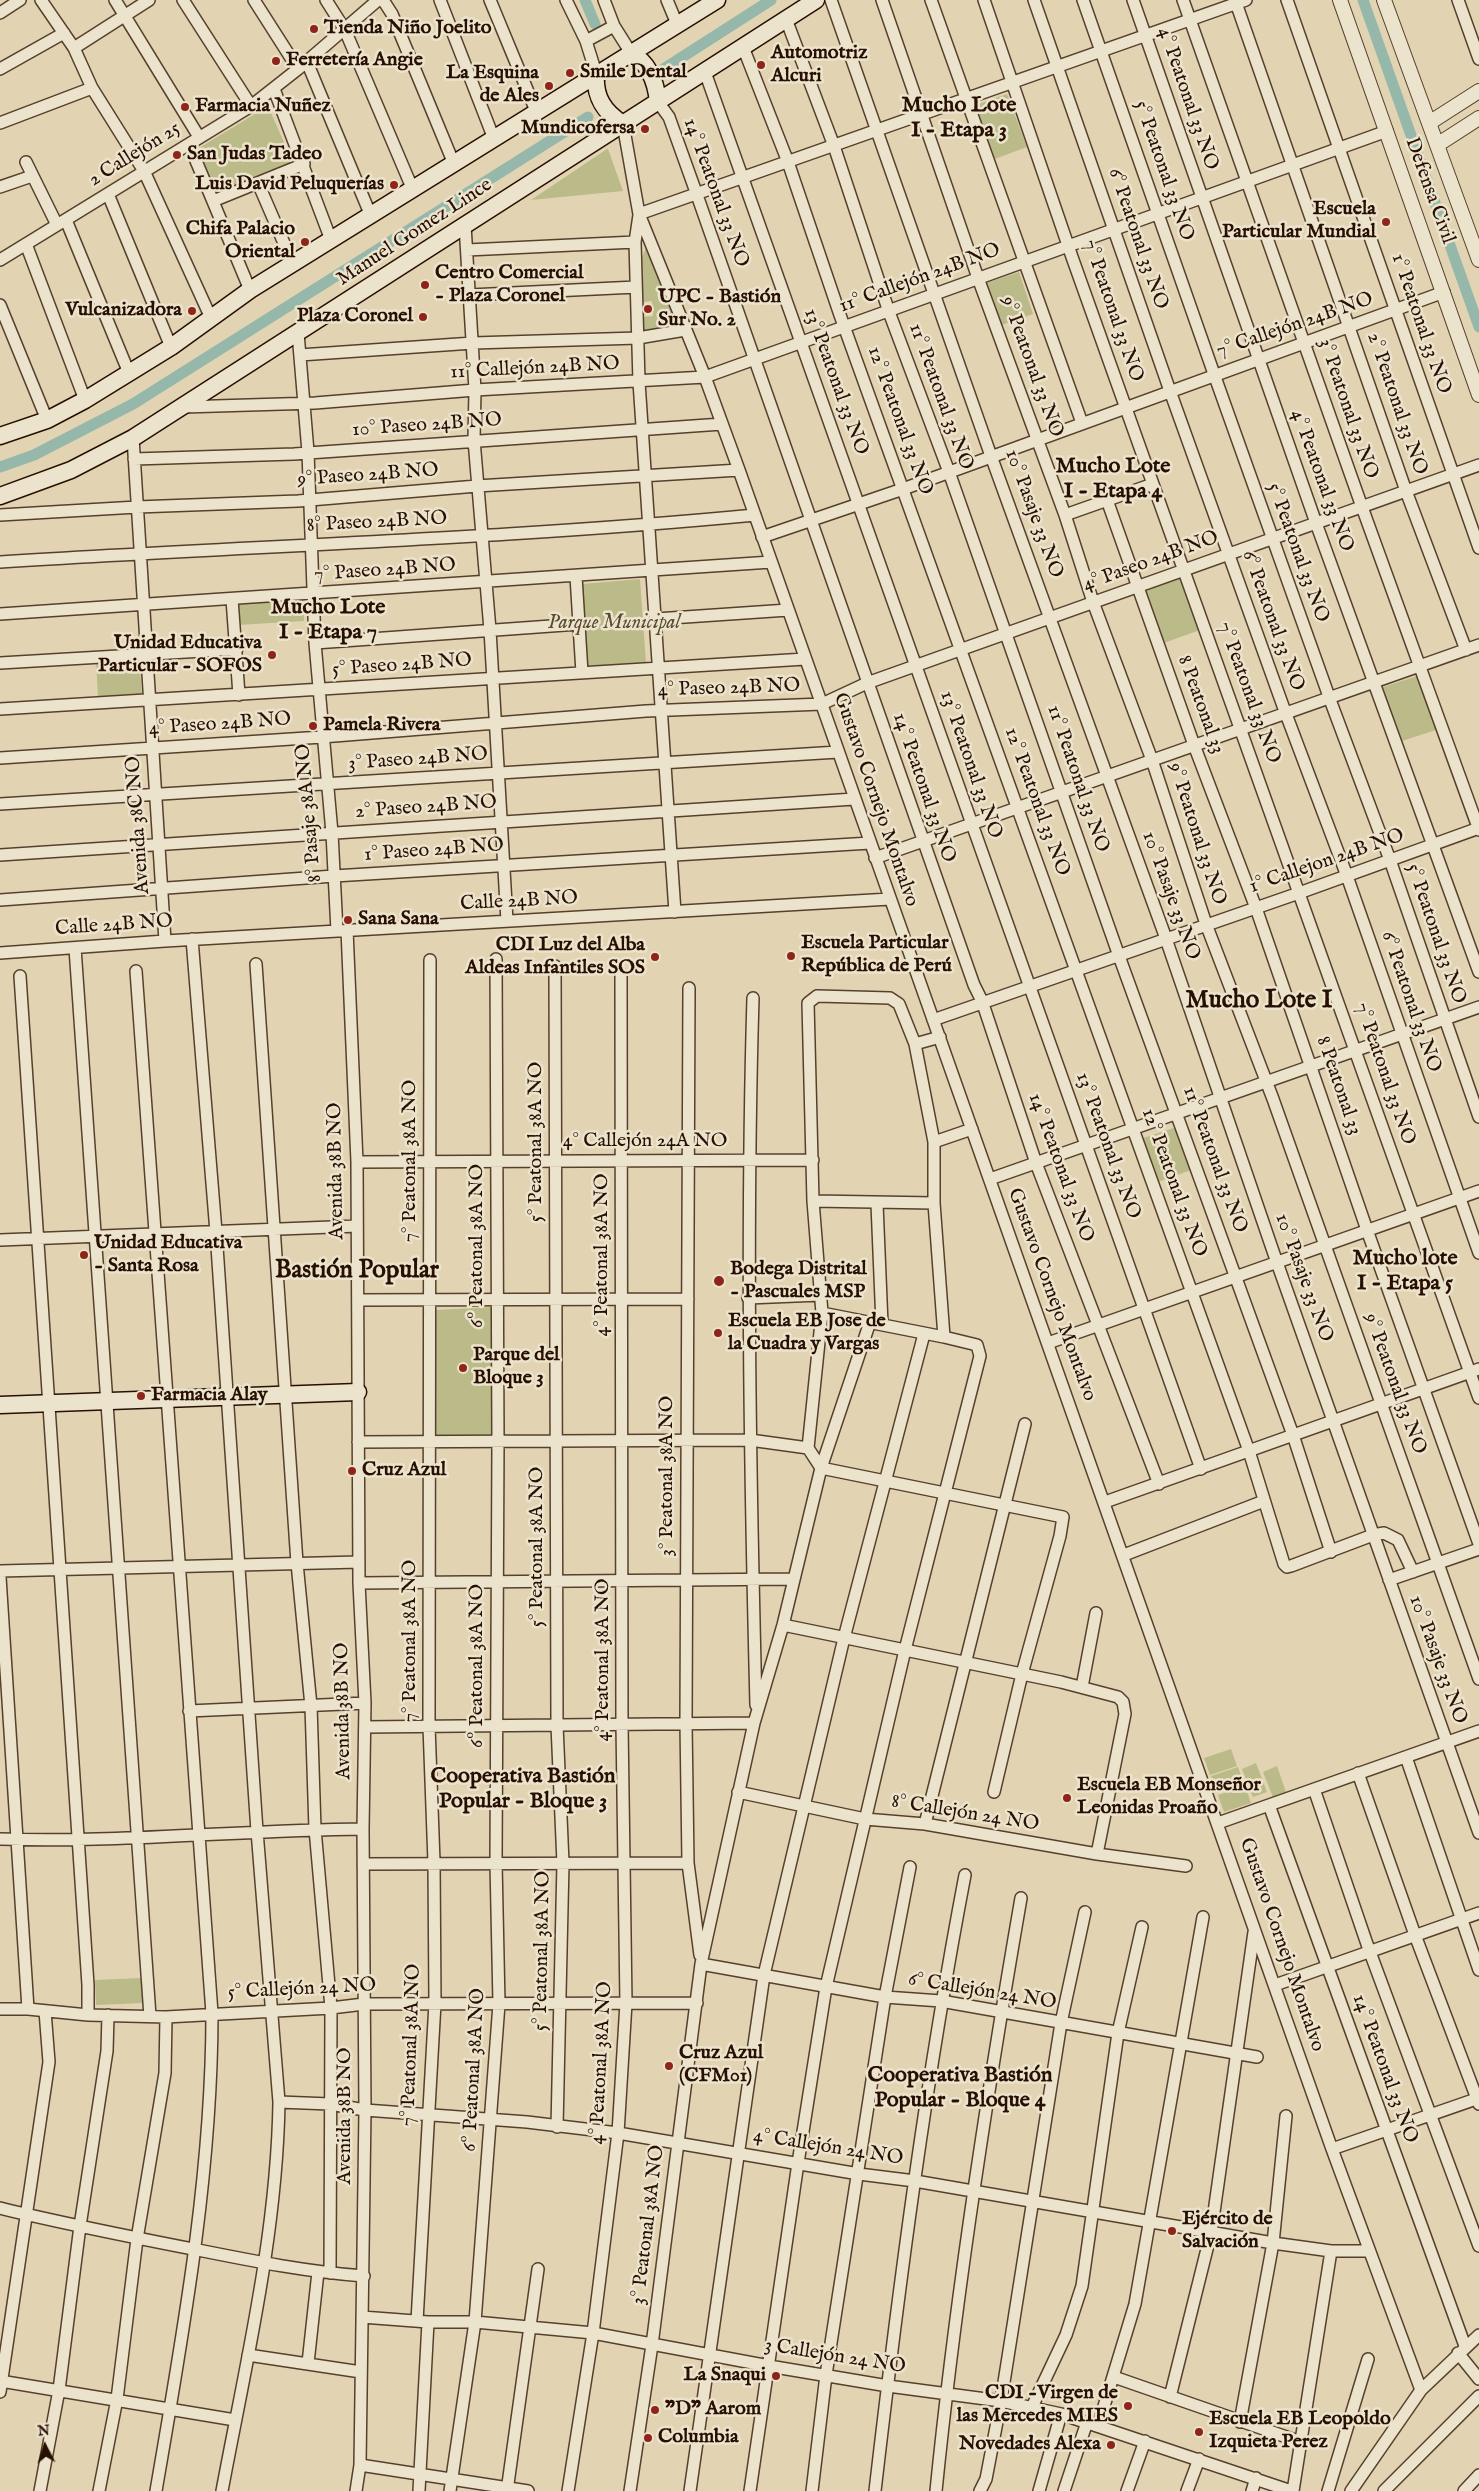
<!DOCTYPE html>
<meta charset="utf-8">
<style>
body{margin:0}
#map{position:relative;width:1479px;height:2491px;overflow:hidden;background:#e2d4b2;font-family:"IM FELL English",serif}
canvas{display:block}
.north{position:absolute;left:20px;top:2421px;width:50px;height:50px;-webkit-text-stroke:4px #ece3cd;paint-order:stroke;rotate:355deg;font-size:14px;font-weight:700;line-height:20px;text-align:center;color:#270f01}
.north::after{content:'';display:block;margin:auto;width:18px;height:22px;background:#270f01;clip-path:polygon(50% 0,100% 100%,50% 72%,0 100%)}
</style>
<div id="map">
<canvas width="1479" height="2491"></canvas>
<div class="north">N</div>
</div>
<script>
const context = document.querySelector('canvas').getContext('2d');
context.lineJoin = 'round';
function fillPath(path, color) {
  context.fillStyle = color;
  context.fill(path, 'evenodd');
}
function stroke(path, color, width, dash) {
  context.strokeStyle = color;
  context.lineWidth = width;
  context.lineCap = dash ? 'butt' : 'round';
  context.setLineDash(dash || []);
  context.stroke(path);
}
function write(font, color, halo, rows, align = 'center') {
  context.font = font + ' "IM FELL English",serif';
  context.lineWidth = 5;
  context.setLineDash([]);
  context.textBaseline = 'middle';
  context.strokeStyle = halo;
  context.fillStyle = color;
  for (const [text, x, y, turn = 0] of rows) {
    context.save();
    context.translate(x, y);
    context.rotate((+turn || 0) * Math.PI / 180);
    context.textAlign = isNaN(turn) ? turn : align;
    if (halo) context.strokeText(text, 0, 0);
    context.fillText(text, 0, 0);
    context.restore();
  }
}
fillPath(new Path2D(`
 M1007,94L1027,147L992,160L973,106Z
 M268,106L293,163L214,196L194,151Z
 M608,149L623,191L531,200L607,149Z
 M647,245L677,327L644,335L643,317L653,316L652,301L643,302L642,257Z
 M1019,272L1033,314L999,326L983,284Z
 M1180,578L1200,630L1161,644L1142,591Z
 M640,579L646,663L586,668L582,584Z
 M303,598L304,621L238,625L236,603Z
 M139,658L142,694L98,697L96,661Z
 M1417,676L1436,730L1399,742L1380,688Z
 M1180,1126L1194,1169L1155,1183L1140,1139Z
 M494,1307V1437H434L436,1310Z
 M1231,1749L1237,1766L1210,1775L1204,1758Z
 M1256,1763L1267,1792L1253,1797L1242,1769Z
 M1277,1766L1287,1795L1274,1800L1263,1772Z
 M1238,1767L1244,1784L1217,1793L1211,1776Z
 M1245,1786L1251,1803L1224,1812L1218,1795Z
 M141,1978L143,2003L96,2005L95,1980Z`), '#babb88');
stroke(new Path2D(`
 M585,0L595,24
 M1363,0L1479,327
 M662,70L771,0
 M0,467L34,455L133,404L588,117`), '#95b8ab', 11);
const minor = new Path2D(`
 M41,0L74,48L92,88L144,171L211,318
 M115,0L199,137
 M183,0L251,106
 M254,0L298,69
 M326,0L345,30L413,190
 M383,0L392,14L454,164
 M440,0L494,139
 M490,0L536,111
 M566,0L586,41L596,73
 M604,0L614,26L631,53
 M667,0L677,24
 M831,0L991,456L1164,933L1274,1254L1479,1833
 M882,0L978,278L1065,515L1093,602L1152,760L1206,924L1273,1099L1479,1679
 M931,0L1082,423
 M984,0L1072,257L1479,1398
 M1034,0L1170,391L1283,706L1347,876L1479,1253
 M1083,0L1214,374L1332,705L1390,860L1479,1117
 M1133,0L1316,523L1479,972
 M1183,0L1362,507L1479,830
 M1235,0L1406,491L1466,650
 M1287,0L1479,548
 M1458,0L1479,59
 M0,13L20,0
 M786,19L834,146L889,312L949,472L1119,956L1293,1435L1331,1552
 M586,41L614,26
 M743,47L788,162L840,315L1249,1451L1284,1564L1287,1567L1291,1566L1373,1535L1384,1533L1398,1540L1413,1572
 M74,48L149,0
 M307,62L371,216
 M0,69L64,33
 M705,72L1201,1469
 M274,89L331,240
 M658,102L669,117L697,195L974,985L982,1001L1036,1163L1159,1484
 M0,123L92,88
 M623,124L639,214L705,377L739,470L1332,2149L1421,2390
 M189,144L250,290
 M26,162L57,225
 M258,183L293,264
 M0,187L32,176
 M108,194L171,347
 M213,201L304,164
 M639,214L1246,0
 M639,215L635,242L639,382L675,912
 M66,220L129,373
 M465,225L475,390L474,440L490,630L507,921
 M26,244L85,400
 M467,250L635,242
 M0,260L251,106L298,69L378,0
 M470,295L636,287
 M0,305L47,420
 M298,333L308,452L315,643L332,833L337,931
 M300,355L473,343L638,338L685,330
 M183,407L315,403L475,390L705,377L1387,131
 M133,438L165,941
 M134,459L294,454L722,424
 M1107,500L1194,745L1256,908L1367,1230L1479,1544
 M0,515L137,507L298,501L477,486L739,470
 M1065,515L1153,484
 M762,537L903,489L1444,292
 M0,562C252,546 504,539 755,515
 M576,576L582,673
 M232,599L239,695
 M0,614L771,562
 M656,619L788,610
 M315,643L579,624
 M0,663L237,649
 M0,709L805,659
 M0,758L322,737L646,711L822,704L867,683L1479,465
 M0,804L838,752
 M0,855L854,799
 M875,858L1479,645
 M0,900L334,876L870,843
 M347,930L357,1162L359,1583L365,1703L363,1829L365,2110L360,2465L356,2491
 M192,939L216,1232L257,1831L279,2102C277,2233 246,2363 222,2491
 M75,948L150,2016
 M0,953L165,941L890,899
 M256,964L297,1563L311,1706L315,1829L331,2008L330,2273
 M555,966L557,1725L563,1863L557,2127
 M136,971L212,2013C212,2174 183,2333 156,2491
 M20,976L88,1985V2015
 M689,988L686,1723L688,1863L700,1955
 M753,998C746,1234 750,1469 756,1705
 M933,1020L1299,893L1479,828
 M915,1044L940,1037
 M934,1142L972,1129
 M357,1162L813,1160
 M990,1179L1479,1007
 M813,1201L934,1203
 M877,1204L882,1324
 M0,1240L357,1226
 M748,1298L820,1295
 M358,1300L688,1299
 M1048,1343L1479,1191
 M358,1442L750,1440L808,1448
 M821,1468L808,1448L822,1313L813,1201L808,1003L817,996L890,998L899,1004L915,1044L934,1142V1203L944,1337L822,1313
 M821,1468L1063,1517L1060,1536L1022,1674L994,1792
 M1105,1502L1479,1369
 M1124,1555L1264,1501
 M0,1571L359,1562
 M0,1577L28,2009
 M1389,1580L1479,1549
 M359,1583L794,1579
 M783,1625L1061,1682L1118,1697L1123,1702L1125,1714L1097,1854
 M1082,1687L1096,1613
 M189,1711L365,1703
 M365,1727L754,1723
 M1406,1757L1479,1970
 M1358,1773L1415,1935L1479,2104
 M1314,1789L1367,1944L1479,2246
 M738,1792L865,1819L925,1824L1097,1854L1186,1866
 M1269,1805L1465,2346
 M1218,1823L1479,1731
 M925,1824L1025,1424
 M0,1839C121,1843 242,1830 363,1829
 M363,1864L688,1863
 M701,1964L885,1997L941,2001L1257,2057
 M1275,1985L1479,1913
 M0,2009H28L88,2015L166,2017L331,2008L364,2004L697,2003
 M279,2102L330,2104L365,2110L527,2122L618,2133L859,2174L915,2181L1273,2243L1331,2251H1369
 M1332,2149L1479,2098
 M0,2208C65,2224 132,2237 198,2250C253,2261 308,2272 364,2276
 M362,2317L428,2322H475L593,2333L769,2366L888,2386L1001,2401L1061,2414L1291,2491
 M417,2321L435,2003L434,1862L429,1726L430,960
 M1458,2353L1479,2379
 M248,2355L361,2372
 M308,2363L318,2272
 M1114,2377L1301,2442
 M0,2381L235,2420
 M0,2392L49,2062L45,2011
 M1170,2397L1211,2233L1254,1932
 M1032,2407L1066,2335L1082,2286L1118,2033L1142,1927
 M1240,2422L1273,2243L1286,2116
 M1098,2426L1135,2304L1203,1917
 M360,2465L528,2491
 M40,2491L59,2390L80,2226L107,2051L108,2015
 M99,2491L117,2399L137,2239L165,2073L166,2017
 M419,2491L428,2322
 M450,2491L475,2322L499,2004L496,1863L498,1441L496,959
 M507,2491L538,2269
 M568,2491L593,2333L618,2133L626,2003L622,1724L621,974
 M630,2491L652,2345L701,1964L754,1723L783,1625L821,1468L870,1322
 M690,2491L764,1975L844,1638L924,1334
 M750,2491L798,2163L826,1987L905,1650L980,1356L977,1345L944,1337
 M812,2491L826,2375L885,1997L910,1867
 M875,2491C899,2285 926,2079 965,1875
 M936,2491C956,2292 987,2094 1021,1898
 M980,2491L986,2479L1001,2401L1061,2023L1085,1912
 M1039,2491L1061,2414
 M1064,2491L1087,2422
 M1127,2491L1145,2441
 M1187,2491L1199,2459
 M1252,2491L1256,2478
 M1293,2491L1331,2251
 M1328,2491L1368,2359
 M1351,2491L1421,2390L1479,2335
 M1384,2491L1479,2396
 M1464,2491L1479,2475`);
const tertiary = new Path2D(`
 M1340,0L1479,395
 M1384,0L1479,260
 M1429,123L1479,91
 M1437,145L1479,118`);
const secondary = new Path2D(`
 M631,53C649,63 656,82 658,102
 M596,73C594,97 604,112 623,124
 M0,436L47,420L85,400L171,347L250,290L717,0
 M0,496L71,470L133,438L816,0
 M0,1405L358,1392`);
stroke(minor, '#56402d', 14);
stroke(tertiary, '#56402d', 16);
stroke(secondary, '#270f01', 19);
stroke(minor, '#ece3cd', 11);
stroke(tertiary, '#ece3cd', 14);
stroke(secondary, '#ece3cd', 16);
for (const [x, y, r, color] of [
 [314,29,5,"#8f2418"],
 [276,61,5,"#8f2418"],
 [761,65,5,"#8f2418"],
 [570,73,5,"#8f2418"],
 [549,86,5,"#8f2418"],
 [185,107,5,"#8f2418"],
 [645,129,5,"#8f2418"],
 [177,155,5,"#8f2418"],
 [394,185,5,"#8f2418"],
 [1386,222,5,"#8f2418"],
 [305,242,5,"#8f2418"],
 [425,285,5,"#8f2418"],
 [648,309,5,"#8f2418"],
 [192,311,5,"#8f2418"],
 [423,317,5,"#8f2418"],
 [272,655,5,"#8f2418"],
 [313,726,5,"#8f2418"],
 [348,920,5,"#8f2418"],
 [791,956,5,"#8f2418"],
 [655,957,5,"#8f2418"],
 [84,1255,5,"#8f2418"],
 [719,1281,6,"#8f2418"],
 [718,1333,5,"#8f2418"],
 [463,1368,5,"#8f2418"],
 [141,1396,5,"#8f2418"],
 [352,1471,5,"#8f2418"],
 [1067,1798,5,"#8f2418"],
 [669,2066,5,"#8f2418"],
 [1172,2231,5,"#8f2418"],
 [776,2376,5,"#8f2418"],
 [1128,2406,5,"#8f2418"],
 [655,2410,5,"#8f2418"],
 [1199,2432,5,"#8f2418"],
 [648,2438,5,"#8f2418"],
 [1111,2445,5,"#8f2418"]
]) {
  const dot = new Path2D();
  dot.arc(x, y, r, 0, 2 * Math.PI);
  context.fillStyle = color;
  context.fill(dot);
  stroke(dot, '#ece3cd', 2);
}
write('bold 20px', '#270f01', '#ece3cd', [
 ["Tienda Niño Joelito",324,29],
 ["Automotriz",771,54],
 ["Alcuri",771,77],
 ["Ferretería Angie",286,61],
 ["Smile Dental",580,73],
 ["La Esquina",539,74,"right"],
 ["de Ales",539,97,"right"],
 ["Farmacia Nuñez",195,107],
 ["Mundicofersa",635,129,"right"],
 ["San Judas Tadeo",187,155],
 ["Luis David Peluquerías",384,185,"right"],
 ["Escuela",1376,210,"right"],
 ["Particular Mundial",1376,233,"right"],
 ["Chifa Palacio",295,230,"right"],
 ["Oriental",295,253,"right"],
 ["Centro Comercial",435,274],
 ["- Plaza Coronel",435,297],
 ["UPC - Bastión",658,298],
 ["Sur No. 2",658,321],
 ["Vulcanizadora",182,311,"right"],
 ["Plaza Coronel",413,317,"right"],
 ["Unidad Educativa",262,644,"right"],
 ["Particular - SOFOS",262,667,"right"],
 ["Pamela Rivera",323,726],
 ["Sana Sana",358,920],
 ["Escuela Particular",801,944],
 ["República de Perú",801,967],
 ["CDI Luz del Alba",645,946,"right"],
 ["Aldeas Infantiles SOS",645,969,"right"],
 ["Unidad Educativa",94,1244],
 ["- Santa Rosa",94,1267],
 ["Bodega Distrital",730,1270],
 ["- Pascuales MSP",730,1293],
 ["Escuela EB Jose de",728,1322],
 ["la Cuadra y Vargas",728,1345],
 ["Parque del",473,1356],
 ["Bloque 3",473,1379],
 ["Farmacia Alay",151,1396],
 ["Cruz Azul",362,1471],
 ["Escuela EB Monseñor",1077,1786],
 ["Leonidas Proaño",1077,1809],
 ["Cruz Azul",679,2054],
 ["(CFM01)",679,2077],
 ["Ejército de",1182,2220],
 ["Salvación",1182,2243],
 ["La Snaqui",766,2376,"right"],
 ["CDI -Virgen de",1118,2394,"right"],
 ["las Mercedes MIES",1118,2417,"right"],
 ["\"D\" Aarom",665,2410],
 ["Escuela EB Leopoldo",1209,2420],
 ["Izquieta Perez",1209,2443],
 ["Columbia",658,2438],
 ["Novedades Alexa",1101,2445,"right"]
], 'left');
write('20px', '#270f01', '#ece3cd', [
 ["4° Peatonal 33 NO",1187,99,71],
 ["2 Callejón 25",135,155,-32],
 ["5° Peatonal 33 NO",1163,171,71],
 ["Defensa Civil",1429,191,70],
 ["14° Peatonal 33 NO",715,193,70],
 ["Manuel Gomez Lince",415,233,-33],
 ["6° Peatonal 33 NO",1137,239,71],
 ["11° Callejón 24B NO",920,279,-20],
 ["7° Peatonal 33 NO",1112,311,71],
 ["1° Peatonal 33 NO",1420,324,71],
 ["7° Callejón 24B NO",1295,326,-19],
 ["9° Peatonal 33 NO",1031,367,70],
 ["11° Callejón 24B NO",535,369,-3],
 ["13° Peatonal 33 NO",835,382,70],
 ["11° Peatonal 33 NO",940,397,70],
 ["2° Peatonal 33 NO",1396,404,71],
 ["3° Peatonal 33 NO",1347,409,71],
 ["12° Peatonal 33 NO",899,421,70],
 ["10° Paseo 24B NO",427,426,-4],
 ["9° Paseo 24B NO",368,476,-4],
 ["4° Peatonal 33 NO",1321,481,70],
 ["10° Pasaje 33 NO",1033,514,70],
 ["8° Paseo 24B NO",377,523,-3],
 ["5° Peatonal 33 NO",1297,553,70],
 ["4° Paseo 24B NO",1151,562,-20],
 ["7° Paseo 24B NO",385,571,-4],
 ["6° Peatonal 33 NO",1272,621,70],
 ["5° Paseo 24B NO",402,666,-4],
 ["4° Paseo 24B NO",729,689,-2],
 ["7° Peatonal 33 NO",1248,693,70],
 ["8 Peatonal 33",1200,705,70],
 ["4° Paseo 24B NO",220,725,-4],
 ["3° Paseo 24B NO",418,760,-4],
 ["13° Peatonal 33 NO",970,765,71],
 ["11° Peatonal 33 NO",1077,779,71],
 ["14° Peatonal 33 NO",923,788,71],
 ["Gustavo Cornejo Montalvo",875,800,71],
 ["12° Peatonal 33 NO",1036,802,70],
 ["2° Paseo 24B NO",426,808,-4],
 ["8° Pasaje 38A NO",310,813,-95],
 ["Avenida 38C NO",139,825,-94],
 ["9° Peatonal 33 NO",1196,834,72],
 ["1° Paseo 24B NO",434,851,-4],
 ["1° Callejon 24B NO",1327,862,-19],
 ["10° Pasaje 33 NO",1170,896,70],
 ["Calle 24B NO",519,902,-3],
 ["Calle 24B NO",114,926,-4],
 ["5° Peatonal 33 NO",1435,934,71],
 ["6° Peatonal 33 NO",1410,1002,71],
 ["7° Peatonal 33 NO",1384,1074,71],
 ["8 Peatonal 33",1338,1086,71],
 ["5° Peatonal 38A NO",537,1142,-90],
 ["4° Callejón 24A NO",645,1142],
 ["13° Peatonal 33 NO",1107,1146,70],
 ["11° Peatonal 33 NO",1214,1160,70],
 ["7° Peatonal 38A NO",411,1161,-90],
 ["14° Peatonal 33 NO",1060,1168,70],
 ["Avenida 38B NO",337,1171,-91],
 ["12° Peatonal 33 NO",1173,1183,70],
 ["6º Peatonal 38A NO",478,1246,-90],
 ["4° Peatonal 38A NO",603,1255,-90],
 ["10° Pasaje 33 NO",1303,1278,70],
 ["Gustavo Cornejo Montalvo",1051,1295,70],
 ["9° Peatonal 33 NO",1394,1384,70],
 ["3° Peatonal 38A NO",668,1476,-90],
 ["5° Peatonal 38A NO",538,1547,-90],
 ["7° Peatonal 38A NO",411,1641,-90],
 ["4° Peatonal 38A NO",604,1660,-90],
 ["10° Pasaje 33 NO",1437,1660,70],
 ["6º Peatonal 38A NO",478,1666,-90],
 ["Avenida 38B NO",344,1711,-91],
 ["8° Callejón 24 NO",965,1814,9],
 ["Gustavo Cornejo Montalvo",1281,1945,71],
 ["5° Peatonal 38A NO",543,1951,-89],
 ["5° Callejón 24 NO",302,1990,-3],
 ["6° Callejón 24 NO",982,1992,9],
 ["7° Peatonal 38A NO",412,2045,-88],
 ["4° Peatonal 38A NO",602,2063,-87],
 ["14° Peatonal 33 NO",1384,2069,70],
 ["6º Peatonal 38A NO",475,2070,-87],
 ["Avenida 38B NO",346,2116,-90],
 ["4° Callejón 24 NO",828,2148,9],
 ["3° Peatonal 38A NO",649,2225,-83],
 ["3 Callejón 24 NO",835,2357,9]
]);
write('italic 20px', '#5a4b30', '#ece3cd', [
 ["Parque Municipal",614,624]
]);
write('bold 22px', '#270f01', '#ece3cd', [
 ["Mucho Lote",959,106],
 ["I - Etapa 3",959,131],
 ["Mucho Lote",1113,467],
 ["I - Etapa 4",1113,492],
 ["Mucho Lote",328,608],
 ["I - Etapa 7",328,633],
 ["Mucho lote",1405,1259],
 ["I - Etapa 5",1405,1284],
 ["Cooperativa Bastión",523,1777],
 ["Popular - Bloque 3",523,1802],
 ["Cooperativa Bastión",960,2076],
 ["Popular - Bloque 4",960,2101]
]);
write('bold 25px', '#270f01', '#ece3cd', [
 ["Mucho Lote I",1259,1002],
 ["Bastión Popular",357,1272]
]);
</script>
